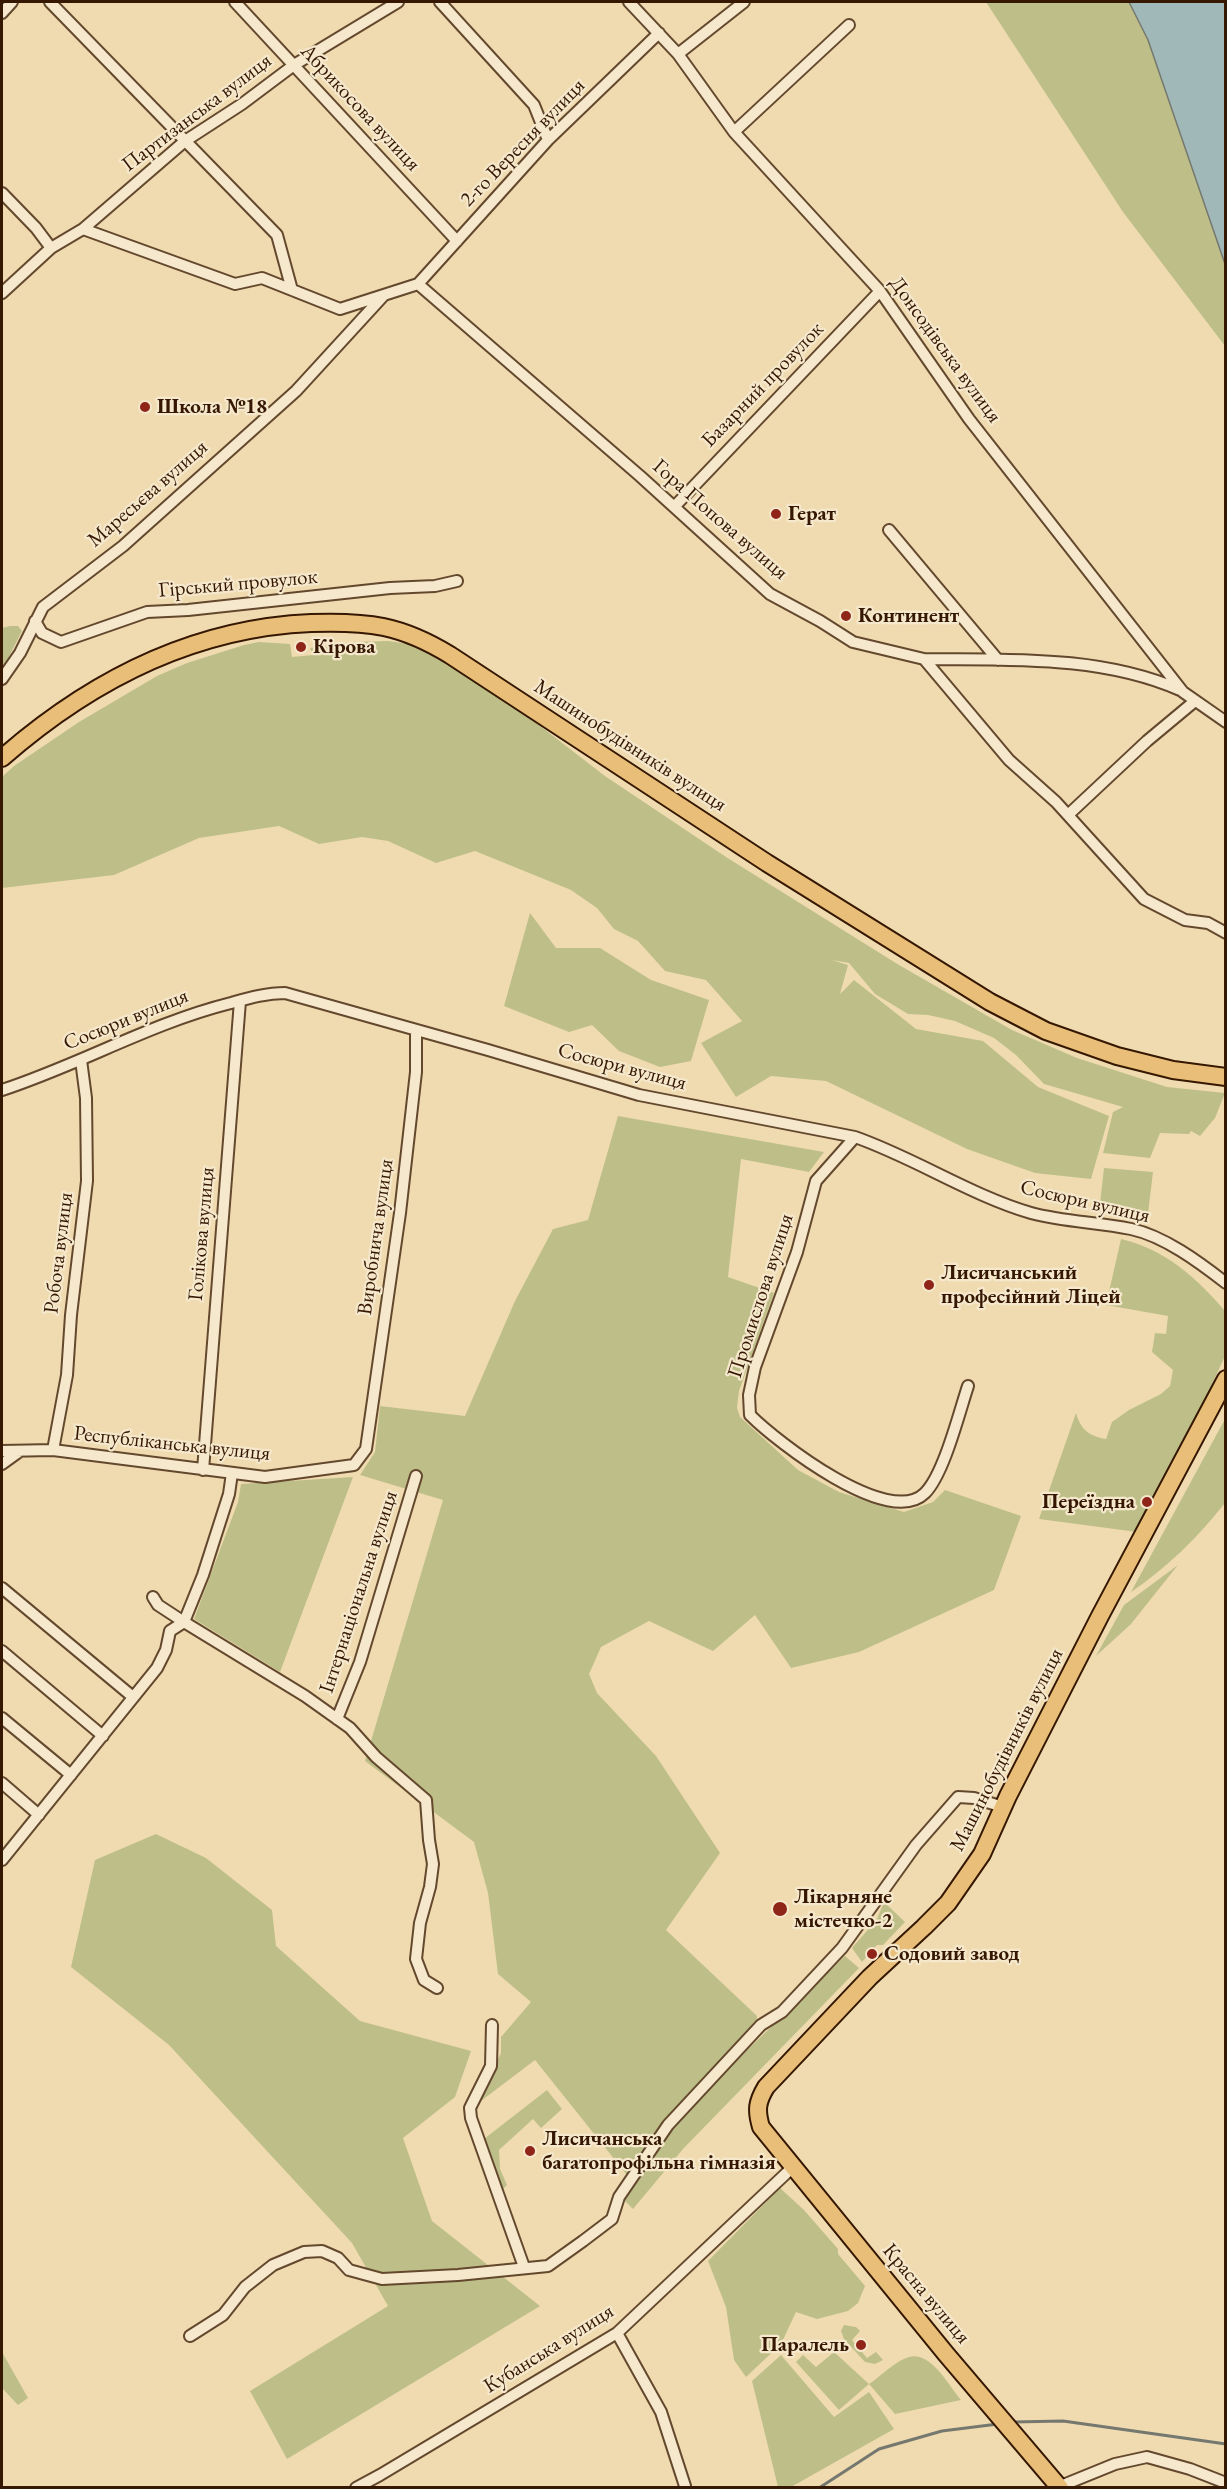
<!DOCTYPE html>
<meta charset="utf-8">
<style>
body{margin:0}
#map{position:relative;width:1227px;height:2489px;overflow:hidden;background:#f0dbb0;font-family:"EB Garamond",serif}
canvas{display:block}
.frame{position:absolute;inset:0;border:3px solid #351702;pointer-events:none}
</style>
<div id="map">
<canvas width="1227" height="2489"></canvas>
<div class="frame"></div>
</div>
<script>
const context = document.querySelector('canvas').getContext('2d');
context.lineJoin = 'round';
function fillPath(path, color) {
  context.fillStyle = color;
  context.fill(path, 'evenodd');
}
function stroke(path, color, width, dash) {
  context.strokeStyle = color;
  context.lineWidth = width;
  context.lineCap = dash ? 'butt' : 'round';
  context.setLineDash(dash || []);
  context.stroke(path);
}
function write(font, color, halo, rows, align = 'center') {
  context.font = font + ' "EB Garamond",serif';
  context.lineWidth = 4.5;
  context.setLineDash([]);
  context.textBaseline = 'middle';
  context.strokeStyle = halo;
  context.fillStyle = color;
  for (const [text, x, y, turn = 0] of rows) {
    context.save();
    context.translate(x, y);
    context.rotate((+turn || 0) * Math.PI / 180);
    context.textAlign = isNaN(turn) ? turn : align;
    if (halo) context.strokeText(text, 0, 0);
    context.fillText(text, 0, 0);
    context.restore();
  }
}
fillPath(new Path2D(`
 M986,2H1129L1148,40L1225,264V346L1123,212Z
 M10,626H18L22,631L2,670V628Z
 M388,641L415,645L496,692L605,776L726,857L899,965L1012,1030L1077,1058L1167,1087L1225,1093L1215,1118L1200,1136L1191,1131L1189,1134L1160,1133L1150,1158L1103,1153L1113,1112L1123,1107L1044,1084L1016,1055L994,1038L955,1021L928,1015L908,1014L875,994L849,963L832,960L848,965L840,994L854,980L916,1029L983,1041L1038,1087L1109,1116L1091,1179L1035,1173L967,1149L826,1081L771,1076L736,1097L701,1043L742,1021L706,980L665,971L638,941L614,929L597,908L571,890L475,851L436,863L388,841L362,837L319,844L279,826L199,838L114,875L2,888V777L14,766L79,722L157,676L187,663L244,645L259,642L290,644L292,657L313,655L310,648L354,642Z
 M530,913L556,948H600L651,980L709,1000L691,1061L660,1067L619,1051L592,1025L569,1032L504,1006Z
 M618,1116L824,1152L809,1172L741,1159L728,1277L774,1293L739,1391L737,1408L740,1417L798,1470L839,1492L904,1512L933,1502L945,1490L1021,1516L994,1590L859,1652L791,1668L755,1615L713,1651L649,1621L601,1647L589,1674L597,1693L656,1756L720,1853L666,1930L757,2016L756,2024L659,2129L627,2175L535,2060L477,2104L501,2053V2037L531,2002L498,1974L488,1893L474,1842L365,1761L443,1500L360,1475L375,1452L380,1406L465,1416L515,1301L553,1229L588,1220Z
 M1104,1168L1153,1172L1147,1222L1099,1212Z
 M1121,1239C1166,1250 1196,1277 1225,1311V1356L1192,1428L1137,1532L1039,1519L1076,1413C1081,1430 1089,1436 1106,1439L1112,1422L1129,1410L1161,1394L1170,1386L1173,1370L1152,1352L1155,1333L1166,1334L1168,1316L1106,1305Z
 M1225,1419V1503C1198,1537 1168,1567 1131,1592Z
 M353,1477L280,1672L194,1619L238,1502L241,1484Z
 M1178,1565L1131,1624L1096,1656L1124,1605Z
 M156,1834L206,1858L272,1910L276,1946L360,2021L471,2051L455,2097L403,2138L432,2221L540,2306L287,2459L250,2391L388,2306L352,2243L169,2045L71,1967L95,1860Z
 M884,1902L905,1922L883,1945H877L862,1962L852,1948L877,1919Z
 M845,1956L859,1968L683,2149L633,2209L623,2199L667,2133L742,2055Z
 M547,2090L562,2109L541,2128L533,2119L499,2150L500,2169L507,2185L503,2189L497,2181L484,2139Z
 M780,2188L804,2210L838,2249V2254L865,2286L858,2303L848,2311L817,2319L796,2312L781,2344L746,2377L734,2360L726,2307L708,2261Z
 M844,2325L856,2327L860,2331L852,2340L867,2358L876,2352L883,2360L875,2364L865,2362L844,2339L841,2331Z
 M2,2352L28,2398L18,2405L2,2388Z
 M834,2352L869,2384C881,2376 895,2361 909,2357C931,2351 949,2386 961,2400L895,2414L869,2384L839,2410L796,2362L803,2355L816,2367Z
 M781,2355L834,2417L869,2392L894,2429L791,2487H778L752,2381Z`), '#bebf88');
const water = new Path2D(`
 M1129,2H1225V264L1148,40Z`);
fillPath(water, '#a0b8b7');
stroke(water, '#75786f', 1.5);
stroke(new Path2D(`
 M1013,2422L1063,2421L1226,2444
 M819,2488L879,2449L942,2431L998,2424`), '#75786f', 3);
const street = new Path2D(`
 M50,2L277,235L292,290
 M235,2L457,241
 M440,2L534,105L548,140
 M629,2L678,54L734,132L880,291L969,419L1183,692L1226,722
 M2,13L12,2
 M678,54L744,2
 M734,132L849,25
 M2,193L36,228L51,248
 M83,229L235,284L262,278L340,309L418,284
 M418,284L640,476L770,594L820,621L853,642L924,659L1009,760L1056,802L1144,899L1185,920L1208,923L1226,933
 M418,284L548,140L659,33
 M2,293L51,248L83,229L185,141L242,104L294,65L398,2
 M674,507L880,291
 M889,530L998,660
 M35,621L42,633L61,642L147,612L188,610L390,588L435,586L457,581
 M924,659C1008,660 1101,655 1180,690
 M2,679L20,653L43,607L123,546L296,391L384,295
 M1068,815L1147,741L1195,701
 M2,1090C79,1065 151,1023 231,1003C249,998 266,993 285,993L488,1050L639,1095L855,1137C915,1158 970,1195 1031,1213C1064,1222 1098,1222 1131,1229C1164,1236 1199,1262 1226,1283
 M855,1137L816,1181L797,1252L755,1367L749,1395L750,1415C777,1442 889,1529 925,1493C944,1474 959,1413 968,1386
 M53,1450L67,1375L71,1315L87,1181L86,1098L81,1060
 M2,1451L53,1450L265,1477L354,1465L366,1449L400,1213L416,1072V1030
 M2,1464L20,1451
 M203,1470L240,1001
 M2,1588L133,1697
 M153,1597L158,1605L184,1622L305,1696L350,1728L376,1757L426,1800L429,1840L433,1864L430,1887L420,1923L416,1959L424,1980L437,1988
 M2,1651L103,1736
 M2,1718L71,1775
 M337,1719L360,1662L416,1476
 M2,1783L39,1815
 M2,1860L157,1668L166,1650L170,1631L184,1622L203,1575L229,1494L232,1473
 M492,2025L491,2066L470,2108L471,2118L524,2267
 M617,2333L661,2412L685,2486L684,2488
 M190,2336L223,2315L245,2287L273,2265L304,2252L322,2251L338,2258L349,2270L382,2279L458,2275L548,2266L583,2241L612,2219L619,2197L668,2125L761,2025L782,2012L842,1948L916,1845L958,1797L974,1798L1003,1807
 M356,2488L380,2475L617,2333L794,2166
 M1056,2488L1115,2464L1147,2457L1190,2469L1226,2483`);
const primary = new Path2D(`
 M2,758C90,681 193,628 311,623C368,621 401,625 450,655L767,863L990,1002L1046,1031L1117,1056L1173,1070L1226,1077
 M1060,2488L946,2354L761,2127C756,2110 757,2102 766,2087L870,1977L924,1927L948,1903L982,1854L1008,1796L1100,1616L1226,1379`);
stroke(street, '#64482e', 14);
stroke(primary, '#351702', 20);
stroke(street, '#f5e8cc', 10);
stroke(primary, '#e8be78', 16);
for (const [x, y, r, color] of [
 [145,407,6,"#8f2418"],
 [776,514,6,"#8f2418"],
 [846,616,6,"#8f2418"],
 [301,647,6,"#8f2418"],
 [929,1285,6,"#8f2418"],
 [1147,1502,6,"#8f2418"],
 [780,1909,8,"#8f2418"],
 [872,1954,6,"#8f2418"],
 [530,2151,6,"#8f2418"],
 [861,2345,6,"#8f2418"]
]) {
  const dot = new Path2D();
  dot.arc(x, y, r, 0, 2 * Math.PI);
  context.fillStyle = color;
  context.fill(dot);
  stroke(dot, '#f5e8cc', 2);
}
write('21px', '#351702', '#f5e8cc', [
 ["Абрикосова вулиця",360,108,47],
 ["Партизанська вулиця",197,113,-37],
 ["2-го Вересня вулиця",523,143,-46],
 ["Донсодівська вулиця",945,350,54],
 ["Базарний провулок",763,385,-46],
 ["Маресьєва вулиця",148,494,-41],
 ["Гора Попова вулиця",720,520,41],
 ["Гірський провулок",238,584,-5],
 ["Машинобудівників вулиця",630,746,33],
 ["Сосюри вулиця",126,1020,-22],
 ["Сосюри вулиця",622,1067,15],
 ["Сосюри вулиця",1085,1202,13],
 ["Голікова вулиця",202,1234,-85],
 ["Виробнича вулиця",376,1237,-82],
 ["Робоча вулиця",59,1253,-83],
 ["Промислова вулиця",761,1296,-72],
 ["Республіканська вулиця",172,1444,6],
 ["Інтернаціональна вулиця",359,1592,-72],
 ["Машинобудівників вулиця",1007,1750,-63],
 ["Красна вулиця",926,2294,50],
 ["Кубанська вулиця",549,2349,-32]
]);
write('bold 21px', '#351702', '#f5e8cc', [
 ["Школа №18",157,407],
 ["Герат",788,514],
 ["Континент",858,616],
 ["Кірова",313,647],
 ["Лисичанський",941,1273],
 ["професійний Ліцей",941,1297],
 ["Переїздна",1135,1502,"right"],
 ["Лікарняне",794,1897],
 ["містечко-2",794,1921],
 ["Содовий завод",884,1954],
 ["Лисичанська",542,2139],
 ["багатопрофільна гімназія",542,2163],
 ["Паралель",849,2345,"right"]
], 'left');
</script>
